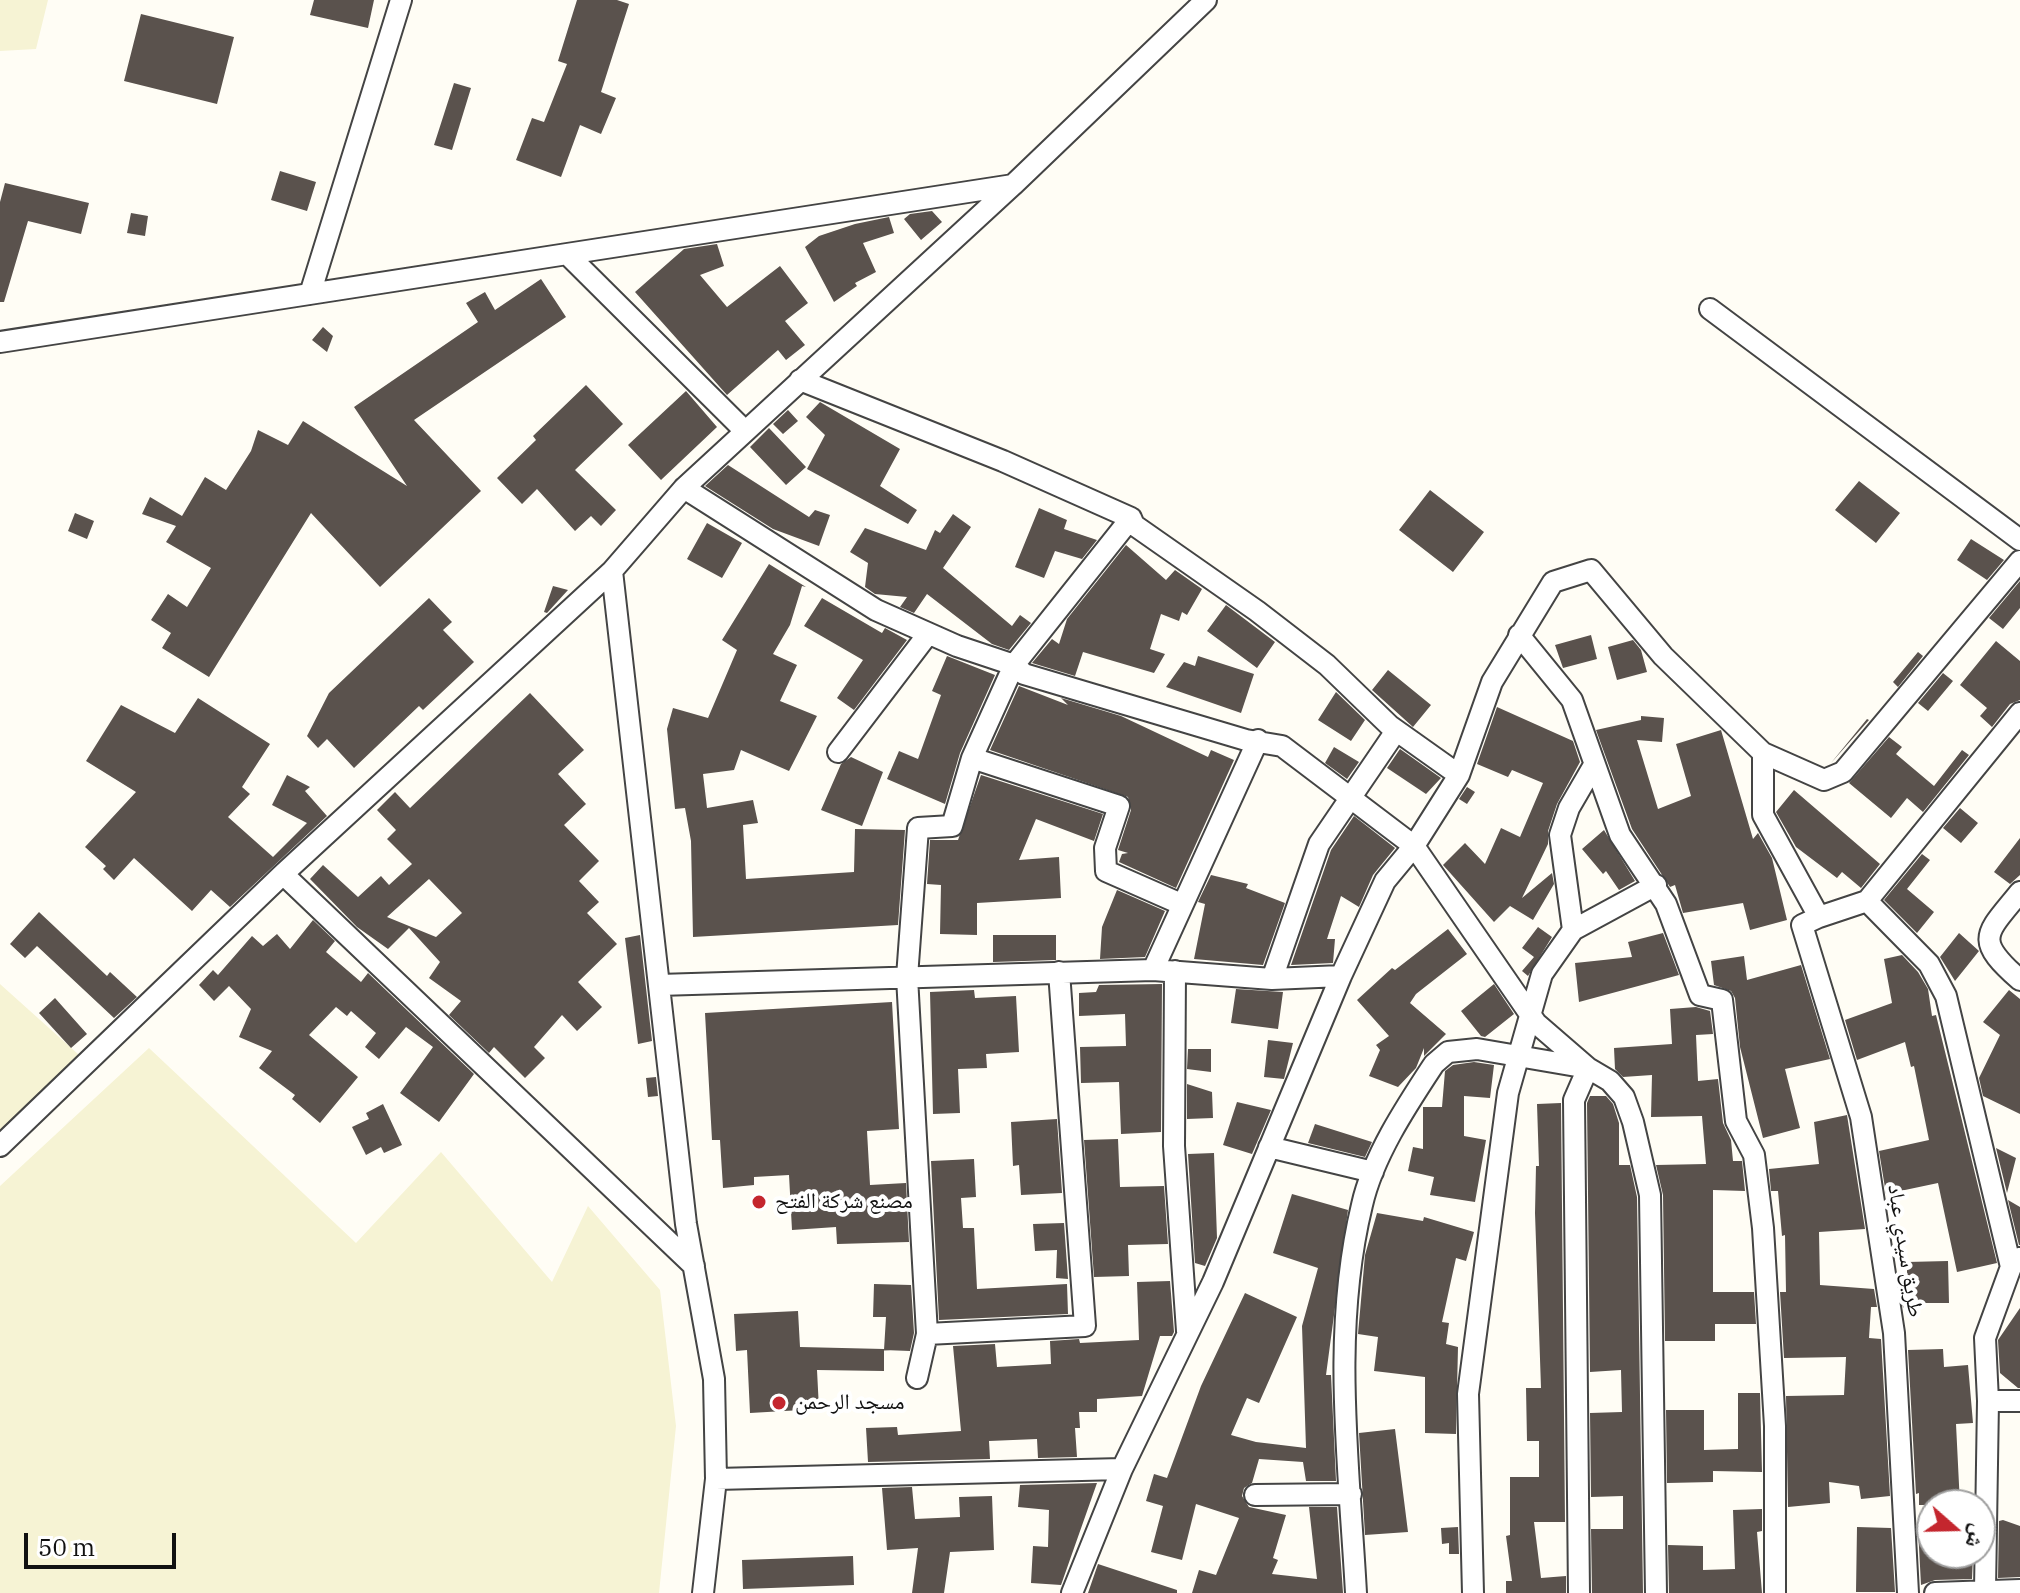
<!DOCTYPE html>
<meta charset="utf-8">
<style>
body{margin:0}
#map{position:relative;width:2020px;height:1593px;overflow:hidden;background:#fffdf5;font-family:"IBM Plex Serif","Noto Naskh Arabic",serif}
canvas{display:block}
.north{position:absolute;left:1916px;top:1489px;width:80px;height:80px;box-sizing:border-box;background:#fff;border:2px solid #a0a0a0;border-radius:50%;rotate:110deg;font-size:22px;font-weight:700;line-height:32px;text-align:center;color:#111}
.north::after{content:'';display:block;margin:auto;width:28px;height:36px;background:#c4262e;clip-path:polygon(50% 0,100% 100%,50% 72%,0 100%)}
.scale{position:absolute;left:24px;top:1533px;width:152px;height:36px;box-sizing:border-box;border:4px solid #111;border-top:0;padding-left:10px;font-size:24px;line-height:28px;white-space:nowrap;color:#111;-webkit-text-stroke:6px #fff;paint-order:stroke}
</style>
<div id="map">
<canvas width="2020" height="1593"></canvas>
<div class="north">ش</div>
<div class="scale">50 m</div>
</div>
<script>
const context = document.querySelector('canvas').getContext('2d');
context.lineJoin = 'round';
function fillPath(path, color) {
  context.fillStyle = color;
  context.fill(path, 'evenodd');
}
function stroke(path, color, width, dash) {
  context.strokeStyle = color;
  context.lineWidth = width;
  context.lineCap = dash ? 'butt' : 'round';
  context.setLineDash(dash || []);
  context.stroke(path);
}
function write(font, color, halo, rows, align = 'center') {
  context.font = font + ' "IBM Plex Serif","Noto Naskh Arabic",serif';
  context.lineWidth = 8;
  context.setLineDash([]);
  context.textBaseline = 'middle';
  context.strokeStyle = halo;
  context.fillStyle = color;
  for (const [text, x, y, turn = 0] of rows) {
    context.save();
    context.translate(x, y);
    context.rotate((+turn || 0) * Math.PI / 180);
    context.textAlign = isNaN(turn) ? turn : align;
    if (halo) context.strokeText(text, 0, 0);
    context.fillText(text, 0, 0);
    context.restore();
  }
}
fillPath(new Path2D(`
 M0,0H48L36,49L0,51Z
 M0,984L88,1063L0,1134Z
 M149,1048L356,1243L441,1152L552,1282L588,1206L660,1290L676,1426L659,1593H0V1186Z`), '#f6f3d4');
fillPath(new Path2D(`
 M314,0H374L368,28L310,15Z
 M577,0H617L629,4L601,92L616,98L601,134L580,125L561,177L516,160L532,118L544,122L567,64L558,61Z
 M141,14L234,37L217,104L124,81Z
 M454,83L471,88L452,150L434,145Z
 M280,171L316,182L307,211L271,200Z
 M5,183L89,203L81,234L28,221L4,302H0V202Z
 M932,211L942,222L921,240L904,219L910,214Z
 M131,213L148,216L145,236L127,233Z
 M889,217L894,233L863,243L876,272L855,283L857,286L834,302L805,247L819,236L855,224Z
 M717,244L724,266L700,275L727,307L780,266L808,303L785,321L805,345L786,360L778,350L727,395L635,292L684,249Z
 M541,279L566,317L414,420L481,491L380,587L311,513L209,677L162,648L171,633L151,620L168,594L187,607L211,568L166,542L176,526L142,514L150,497L182,516L205,477L226,490L251,451L258,430L288,445L303,421L407,486L354,407L478,322L466,303L485,292L495,310Z
 M323,327L333,336L327,352L312,340Z
 M586,385L623,424L575,470L616,510L601,526L591,516L575,531L537,489L522,504L497,478L536,440L533,436Z
 M686,391L717,427L661,480L628,445Z
 M820,402L900,449L880,486L917,510L908,524L807,469L825,435L806,417Z
 M788,410L798,421L783,434L773,424Z
 M769,428L806,467L786,485L750,447Z
 M728,465L809,517L815,510L830,515L819,546L773,529L705,486Z
 M1859,481L1900,513L1876,543L1835,510Z
 M1430,490L1484,532L1453,572L1399,530Z
 M1039,508L1067,520L1064,529L1097,540L1082,559L1055,551L1044,578L1015,567Z
 M75,513L94,521L87,539L68,531Z
 M953,514L971,527L943,568L1012,626L1020,615L1031,623L1009,650L992,644L927,594L914,613L900,607L907,597L875,594L865,587L868,563L850,552L865,528L926,550L935,530L940,533Z
 M707,523L742,543L722,578L687,559Z
 M1971,539L2004,560L1987,580L1957,560Z
 M1126,545L1166,580L1175,570L1202,589L1187,615L1182,612L1179,621L1161,614L1150,649L1165,654L1154,673L1083,652L1075,676L1032,663L1052,639L1059,644L1067,619Z
 M769,564L806,587L802,586L790,625L773,654L797,665L780,701L817,716L789,771L741,750L734,770L703,774L707,808L753,800L758,823L743,825L746,879L854,872L855,829L905,830L898,925L693,937L691,841L685,808L675,809L667,729L673,708L708,718L737,650L722,640Z
 M2020,581V608L2003,629L1989,618Z
 M553,586L568,590L547,613L544,612Z
 M429,598L452,622L443,630L474,662L423,710L419,706L354,768L327,739L318,748L307,736L329,693Z
 M822,598L882,633L885,628L907,640L854,710L837,698L863,660L804,626Z
 M1226,605L1275,642L1257,668L1207,631Z
 M1591,635L1597,659L1563,668L1555,645Z
 M1633,640L1641,650L1647,672L1617,680L1608,647Z
 M1996,641L2020,661V700L2010,704L1992,727L1980,716L1987,708L1960,685Z
 M1918,652L1923,656L1898,687L1893,682Z
 M947,656L995,675L960,753L945,804L887,779L899,751L918,759L941,695L932,691Z
 M1198,656L1254,674L1241,713L1166,687L1184,662L1195,666Z
 M1388,670L1431,705L1413,727L1372,690Z
 M1943,673L1953,681L1928,711L1918,703Z
 M1019,686L1068,705L1061,698L1121,716L1208,757L1211,750L1234,760L1176,888L1119,862L1122,854L1128,853L1118,850L1131,810L1128,797L990,750Z
 M1336,692L1365,720L1351,741L1318,720Z
 M530,693L584,750L558,774L586,804L564,825L599,861L579,881L599,902L587,913L617,944L578,982L602,1007L577,1031L562,1015L534,1047L545,1058L525,1078L494,1047L489,1053L449,1015L461,1001L429,978L440,962L409,928L388,949L357,927L310,879L323,865L358,897L381,876L389,885L412,864L387,839L396,830L377,810L395,792L410,808ZM429,879L462,913L436,937L387,917Z
 M198,698L270,744L242,787L250,794L228,817L273,857L307,823L272,805L287,775L310,787L305,791L327,816L230,907L211,890L192,911L134,858L114,880L103,869L106,866L85,847L136,792L86,761L121,705L175,733Z
 M1497,707L1573,741L1580,762L1557,804L1548,831V844L1522,898L1552,873L1554,884L1533,920L1510,906L1494,922L1443,865L1465,843L1485,864L1501,828L1520,837L1543,783L1512,770L1508,777L1477,764Z
 M1641,716L1664,718L1662,742L1637,740L1658,809L1691,796L1676,744L1721,730L1753,839L1758,833L1772,858L1787,920L1750,930L1743,903L1683,913L1675,885L1670,887L1632,829L1596,730L1641,720Z
 M1867,719L1869,720L1831,763Z
 M1889,737L1902,747L1896,754L1934,786L1962,750L1969,755L1923,812L1907,798L1891,818L1849,783Z
 M1334,747L1359,762L1347,779L1325,763Z
 M1400,749L1441,778L1426,794L1387,768Z
 M851,757L883,772L862,826L821,810L841,764Z
 M981,775L1103,814L1094,841L1036,819L1019,860L1059,857L1061,898L977,903V935L940,934L941,885L927,884L930,840H958Z
 M1467,787L1475,792L1467,804L1459,799Z
 M1794,790L1880,864L1861,888L1842,872L1837,878L1796,847L1776,812Z
 M1960,808L1978,823L1961,843L1943,828Z
 M1354,816L1395,848L1373,875L1359,907L1341,896L1327,939H1335L1333,963L1291,965L1331,850Z
 M1604,830L1635,881L1619,890L1606,871L1603,874L1582,849Z
 M2020,838V875L2010,884L1994,872Z
 M1922,854L1930,860L1907,889L1934,912L1917,933L1884,900Z
 M1211,875L1248,884L1246,888L1285,903L1263,965L1194,959L1205,904L1198,902Z
 M1117,890L1165,911L1145,957L1100,959L1102,927Z
 M39,912L107,976L110,972L137,997L114,1018L37,946L25,958L10,944Z
 M313,920L335,941L326,952L361,982L368,973L474,1074L439,1122L400,1093L433,1047L406,1027L379,1059L365,1047L376,1033L351,1011L347,1016L336,1007L309,1035L358,1077L320,1123L292,1099L295,1095L259,1068L272,1051L239,1037L251,1009L229,986L214,1001L199,985L213,970L218,975L252,936L263,946L277,934L290,949Z
 M1538,927L1552,937L1528,976L1522,971L1534,957L1522,948Z
 M1448,929L1467,954L1416,994L1410,1003L1446,1034L1424,1056V1048L1416,1068L1398,1087L1369,1076L1380,1050L1376,1045L1389,1036L1357,1000L1392,968L1395,970Z
 M1663,933L1679,975L1579,1002L1575,963L1632,957L1628,942Z
 M1959,933L1979,951L1955,981L1940,957Z
 M640,935L652,1041L638,1044L625,938Z
 M993,935H1056V960L993,962Z
 M1902,955L1918,972L1928,989L1932,1016L1936,1015L1997,1263L1957,1272L1938,1183L1886,1194L1879,1151L1929,1140L1914,1066L1911,1067L1905,1042L1857,1060L1845,1020L1892,1003L1884,959Z
 M1744,956L1747,980L1801,965L1830,1059L1785,1069L1800,1128L1763,1138L1740,1047L1735,998L1731,991L1714,985L1711,961Z
 M1162,984L1161,1132L1121,1134L1119,1082L1081,1083L1080,1047L1126,1046L1125,1014L1079,1016V993L1096,992L1099,985Z
 M1494,984L1514,1014L1485,1037L1481,1036L1461,1011Z
 M1236,989L1283,992L1278,1029L1231,1023Z
 M974,990L975,998L1016,996L1019,1052L986,1054L987,1068L958,1069L960,1113L933,1114L930,992Z
 M2009,990L2020,999V1114L1983,1096L1979,1078L2000,1035L1983,1022Z
 M55,998L87,1034L71,1048L39,1013Z
 M892,1002L899,1129L867,1131L870,1185L906,1183L909,1242L837,1244L836,1227L792,1230L789,1175L754,1177V1185L723,1188L720,1140H712L705,1013Z
 M1696,1007L1710,1011L1713,1034L1696,1035L1698,1081L1718,1079L1723,1123L1731,1140L1733,1161H1742L1745,1191L1713,1190V1292H1754L1756,1324H1715V1341H1665L1663,1195L1656,1165L1706,1164L1702,1116L1651,1117L1652,1075L1623,1077L1615,1069L1614,1048L1672,1044L1670,1009Z
 M1268,1040L1293,1043L1284,1079L1264,1077Z
 M1188,1049H1211V1072L1187,1069Z
 M1474,1062L1494,1065L1490,1098L1464,1096V1136L1486,1140L1475,1202L1430,1195L1434,1177L1408,1171L1413,1147L1423,1149V1107H1442L1445,1071L1453,1065Z
 M656,1077L658,1096L648,1097L646,1078Z
 M1187,1084L1212,1092L1213,1118L1187,1119Z
 M1590,1096H1606L1613,1104L1619,1123V1165H1630L1637,1197L1643,1593H1592L1591,1529H1623V1496L1591,1497L1590,1413L1622,1412L1621,1370L1590,1372L1587,1103Z
 M1237,1102L1271,1110L1252,1154L1223,1145Z
 M1561,1103L1565,1522H1534L1541,1578L1566,1576V1593H1506V1581H1512L1506,1536L1510,1535V1477H1539V1441H1527L1526,1388H1541L1535,1213L1536,1166H1539L1537,1104Z
 M383,1104L402,1145L384,1153L381,1147L366,1155L352,1127L369,1119L366,1113Z
 M1847,1115L1865,1229L1819,1232L1820,1285L1874,1289L1877,1307H1871L1869,1338L1881,1339L1890,1496L1861,1499L1859,1486L1829,1482L1830,1503L1788,1507L1786,1396L1844,1395L1846,1357L1784,1358L1780,1292H1786L1785,1235L1782,1236L1778,1191H1771L1769,1169L1819,1164L1814,1122Z
 M1057,1119L1062,1193L1021,1195L1019,1165L1013,1166L1011,1122Z
 M1315,1124L1372,1142L1365,1157L1308,1143Z
 M1118,1139L1120,1187L1164,1186L1168,1244L1128,1245L1129,1276L1094,1277L1084,1140Z
 M1996,1148L2016,1158L2007,1193Z
 M1214,1153L1217,1238L1205,1266L1195,1263L1188,1154Z
 M974,1159L976,1197L961,1198L963,1228H974L977,1289L1067,1284L1068,1314L939,1320L931,1161Z
 M1292,1194L1348,1210L1326,1375H1331L1336,1481H1306L1303,1462L1259,1459L1252,1483L1244,1488L1242,1496L1249,1507L1286,1515L1273,1558L1278,1560L1272,1574L1317,1579L1309,1507H1337L1343,1593H1192L1199,1570L1216,1575L1239,1518L1196,1504L1182,1560L1151,1552L1163,1506L1146,1501L1154,1474L1167,1478L1201,1386L1245,1293L1297,1317L1259,1403L1247,1398L1231,1435L1256,1442L1306,1448L1302,1326L1318,1268L1273,1253Z
 M2008,1200L2020,1207V1245H2019Z
 M1377,1213L1423,1221L1424,1217L1474,1232L1466,1261L1456,1258L1442,1322L1449,1323L1446,1344L1458,1347L1456,1434L1425,1433V1377L1374,1371L1378,1337L1358,1334L1365,1255Z
 M1064,1223L1068,1279L1056,1278L1057,1250L1035,1251L1033,1224Z
 M1948,1261L1949,1303H1907L1903,1308L1899,1280H1907V1262Z
 M1170,1281L1174,1332L1172,1336H1160L1142,1396L1097,1399V1412H1079L1080,1428H1075L1077,1457L1038,1458L1037,1439L989,1441L990,1459L868,1462L866,1428L897,1427L898,1435L961,1431L953,1346L995,1344L997,1367L1051,1364L1050,1341L1079,1339L1080,1343L1139,1340L1137,1282Z
 M874,1284L911,1285L914,1333L910,1351L884,1350L886,1317H873Z
 M2020,1308V1388H2018L2000,1373L1998,1340Z
 M798,1311L800,1347L884,1349V1371L817,1370L819,1409L750,1413L747,1350L736,1351L734,1314Z
 M1943,1349L1944,1367L1968,1365L1973,1423L1956,1424L1960,1505H1919V1493L1916,1494L1908,1350Z
 M1738,1393H1760L1762,1472L1713,1471V1482L1667,1483L1666,1410H1704V1450L1738,1449Z
 M1395,1429L1408,1532L1365,1535L1359,1433Z
 M1097,1483L1061,1585L1031,1583L1033,1546L1048,1547L1049,1510L1018,1507L1020,1485Z
 M912,1487L915,1519L960,1517L959,1497L992,1496L994,1550L950,1552L944,1593H912L918,1548L887,1550L882,1488Z
 M1762,1509V1531L1757,1532L1762,1593H1669L1668,1545L1703,1546V1570L1735,1569L1733,1510Z
 M2003,1520L2020,1526V1577L1998,1578L1999,1521Z
 M1458,1527L1459,1554H1449V1543L1442,1544L1441,1528Z
 M1857,1527L1891,1528L1895,1592H1856Z
 M1918,1528H1932V1558L1973,1555L1972,1579L1935,1580L1921,1585Z
 M853,1556L854,1585L743,1589L742,1560Z
 M1098,1564L1177,1590V1593H1088Z`), '#5a524d');
const minor = new Path2D(`
 M1013,185L1206,0
 M310,294L401,0
 M1710,309L2020,540
 M0,342L567,254L745,431
 M800,380L1003,461L1131,518L1134,525L1257,611L1327,665L1390,726L1459,775
 M684,488L876,610L957,646L1014,665L1024,674L1246,740L1282,746L1414,846L1536,1023L1588,1068L1610,1081L1624,1097L1633,1122L1650,1195L1656,1593
 M612,571L686,1224L714,1379L716,1479L703,1593
 M1519,635L1572,700L1620,835L1666,904L1700,995L1722,1000L1736,1121L1754,1155L1763,1228L1775,1426V1593
 M838,752L928,634
 M1763,753L1824,780L1843,772L2020,561
 M972,758L1119,806L1105,848L1106,871L1181,904
 M283,874L694,1266
 M2020,892C1986,934 1973,939 2020,980
 M1867,901L1929,964L1946,996L2011,1267
 M1819,917L1867,901L2020,713
 M1573,930L1656,885
 M1153,970L1258,740
 M1175,971L1174,1146L1187,1331
 M1272,979L1319,844L1396,731
 M659,985L1153,970L1272,979L1341,976
 M0,1146L283,874L612,571L684,488L1013,185L567,254
 M1269,1147L1373,1172
 M927,1334L1085,1326L1059,972
 M917,1378L927,1334L907,977L918,828L952,826L972,758L1014,665L1131,518
 M1988,1401H2020
 M716,1479L1122,1469
 M1255,1495L1351,1494
 M1985,1590L1988,1401L1985,1338L2011,1267L2019,1258
 M1072,1593L1122,1469L1213,1282L1341,976L1385,881L1414,846L1459,775L1492,682L1553,582L1591,570L1663,656L1763,753V815L1819,917L1802,925L1861,1117L1894,1333L1908,1593
 M1356,1593C1349,1464 1331,1332 1362,1205C1373,1156 1407,1105 1434,1064L1448,1052L1477,1049L1588,1068L1574,1100L1579,1593
 M1473,1593L1468,1394L1508,1093L1542,974L1573,930L1560,835L1569,808L1594,765
 M1935,1593L2020,1590`);
stroke(minor, '#444', 24);
stroke(minor, '#fff', 20);
for (const [x, y, r, color] of [
 [759,1202,8,"#c4262e"],
 [779,1403,8,"#c4262e"]
]) {
  const dot = new Path2D();
  dot.arc(x, y, r, 0, 2 * Math.PI);
  context.fillStyle = color;
  context.fill(dot);
  stroke(dot, '#fff', 3);
}
write('22px', '#111', '#fff', [
 ["مصنع شركة الفتح",775,1202],
 ["مسجد الرحمن",795,1403]
], 'left');
write('22px', '#111', '#fff', [
 ["طريق سيدي عباد",1905,1251,81]
]);
</script>
